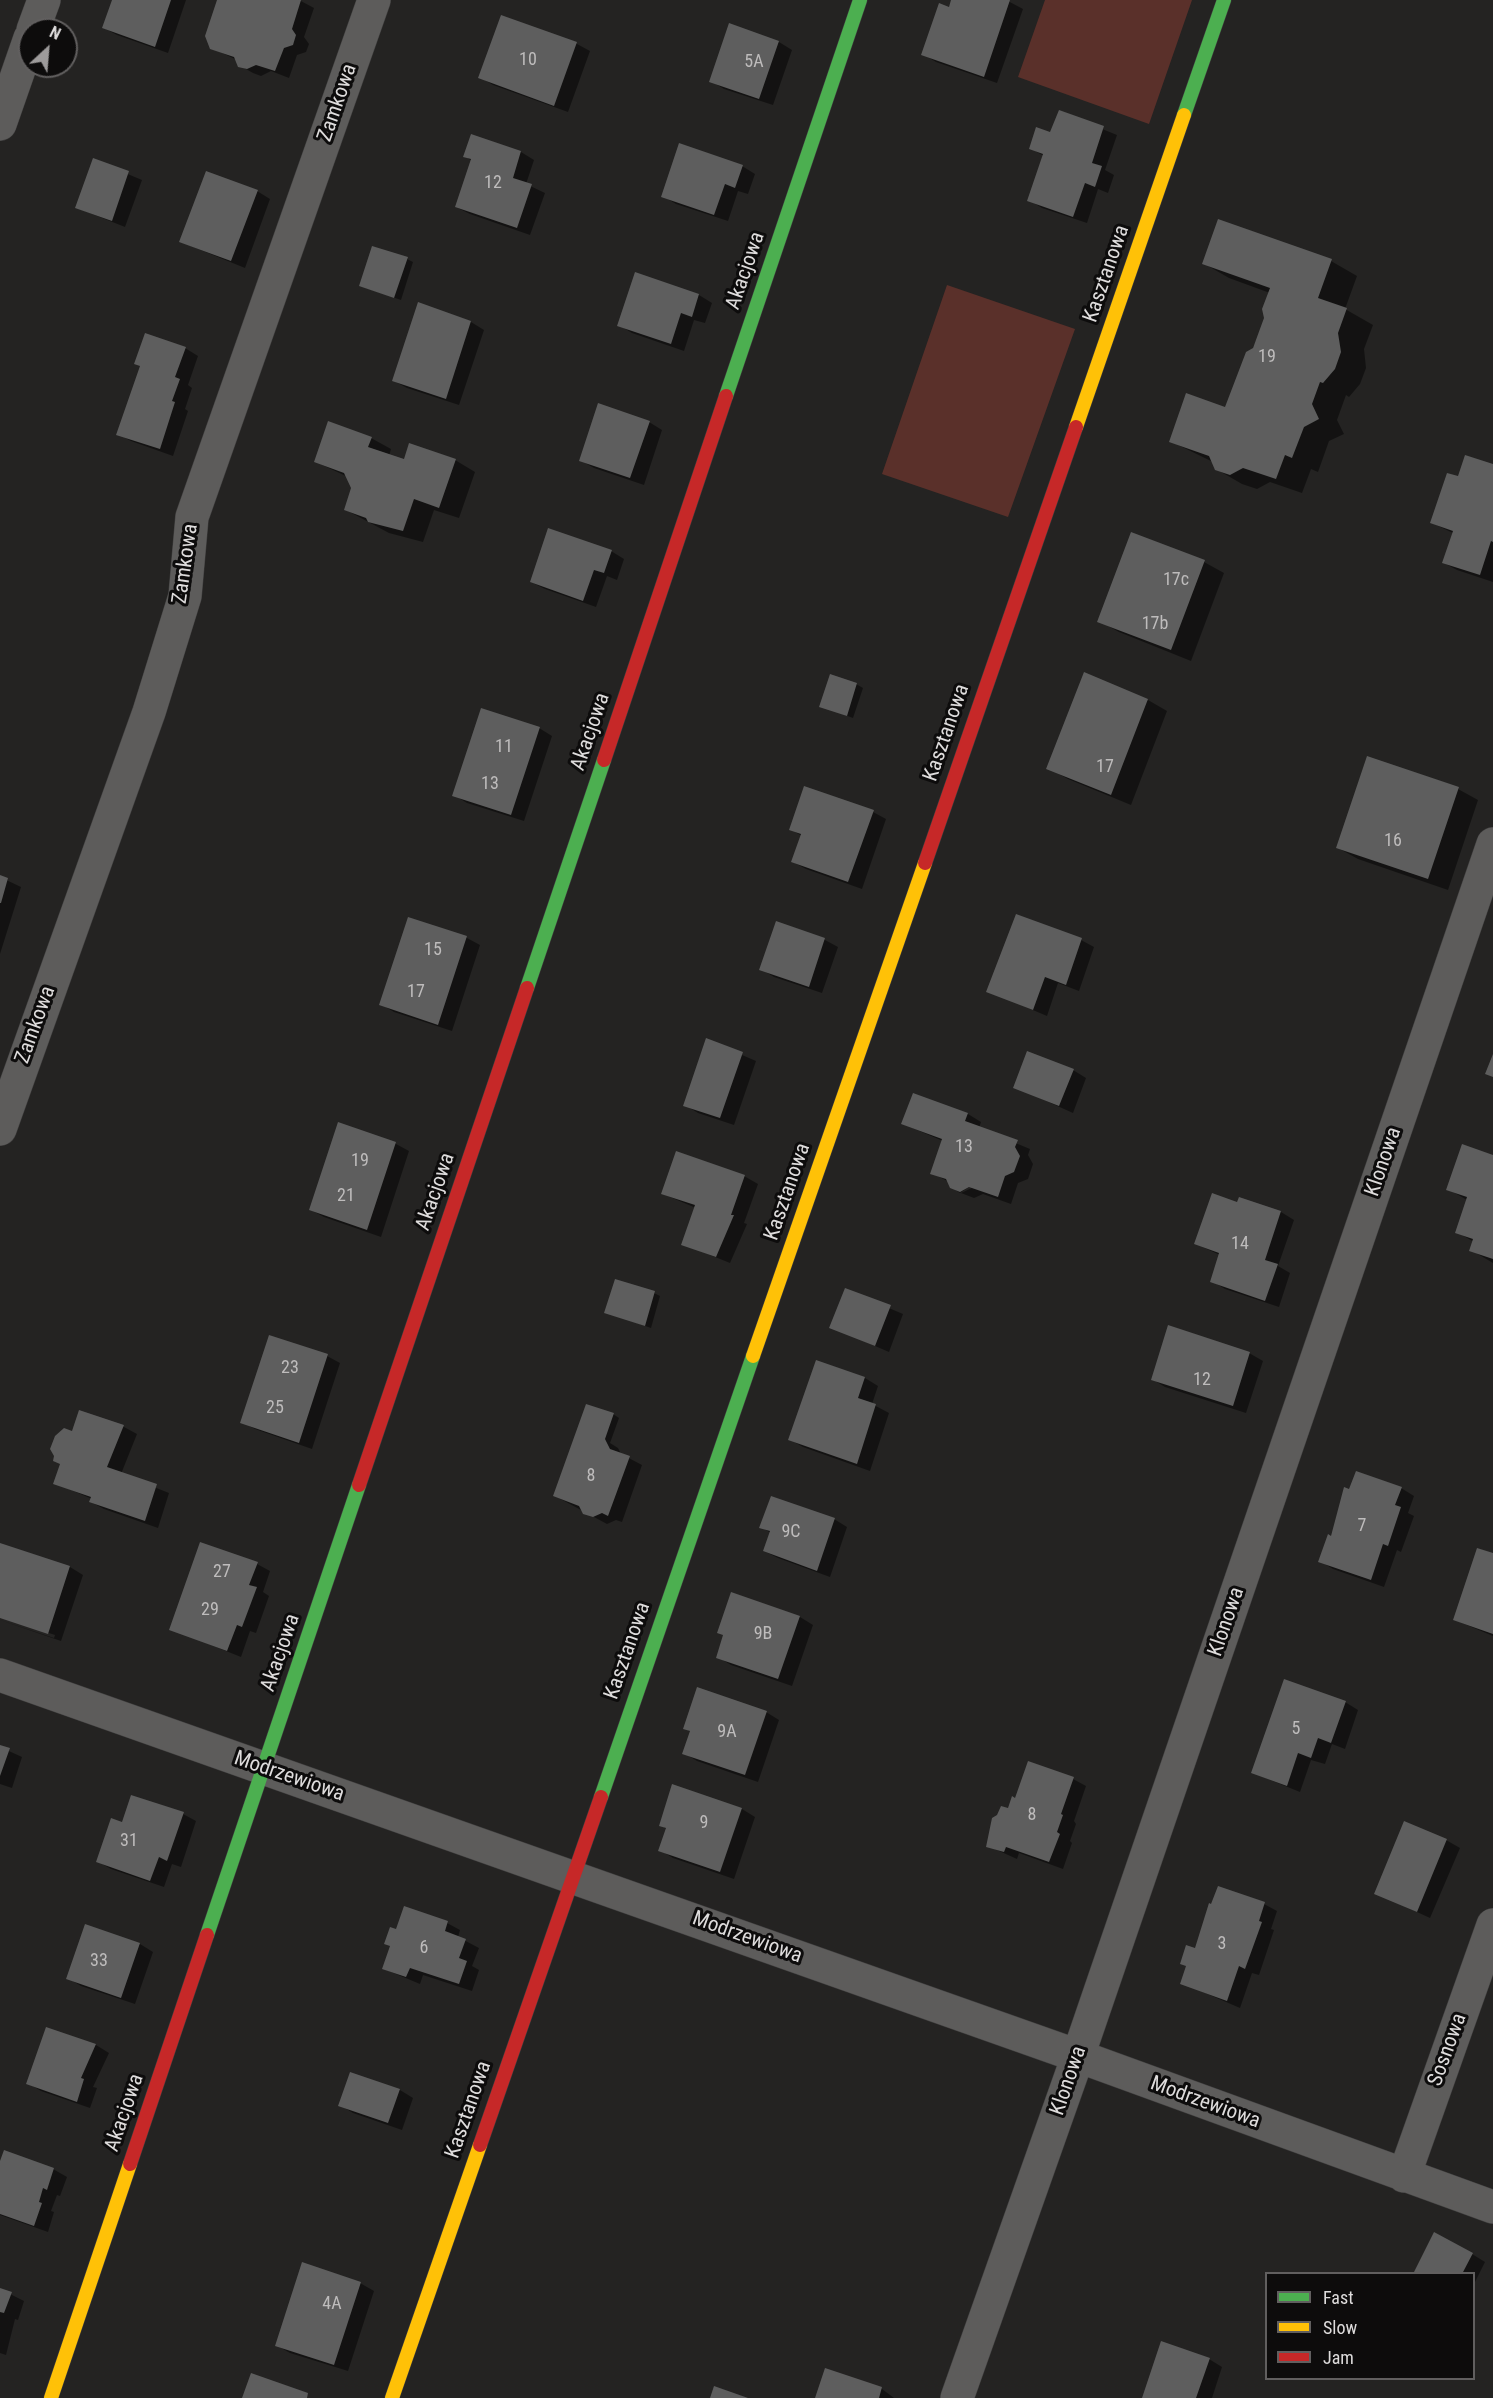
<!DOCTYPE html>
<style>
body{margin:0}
#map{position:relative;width:1493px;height:2398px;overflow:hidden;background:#242322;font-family:"Roboto Condensed",sans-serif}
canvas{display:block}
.legend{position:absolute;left:1265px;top:2272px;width:210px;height:108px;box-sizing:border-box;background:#0d0c0c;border:2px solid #615f5f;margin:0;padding:8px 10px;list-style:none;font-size:18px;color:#dedcdc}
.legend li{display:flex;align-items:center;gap:12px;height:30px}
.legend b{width:30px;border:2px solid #615f5f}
.north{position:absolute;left:18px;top:18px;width:60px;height:60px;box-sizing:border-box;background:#0d0c0c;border:2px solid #615f5f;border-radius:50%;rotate:26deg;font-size:16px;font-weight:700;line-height:24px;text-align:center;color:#dedcdc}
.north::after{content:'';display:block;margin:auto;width:21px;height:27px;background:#9d9b9b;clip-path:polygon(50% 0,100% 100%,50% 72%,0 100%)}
</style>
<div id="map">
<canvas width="1493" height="2398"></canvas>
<ul class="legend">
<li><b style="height:8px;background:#4caf50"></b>Fast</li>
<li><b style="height:8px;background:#ffc107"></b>Slow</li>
<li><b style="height:8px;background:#c62828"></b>Jam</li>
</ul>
<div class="north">N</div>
</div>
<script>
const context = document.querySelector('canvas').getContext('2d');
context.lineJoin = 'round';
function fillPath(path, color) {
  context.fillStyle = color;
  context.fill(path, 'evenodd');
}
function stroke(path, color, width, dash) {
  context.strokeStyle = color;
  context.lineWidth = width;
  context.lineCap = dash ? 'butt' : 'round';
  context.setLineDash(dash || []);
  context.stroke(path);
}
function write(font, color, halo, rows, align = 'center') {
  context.font = font + ' "Roboto Condensed",sans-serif';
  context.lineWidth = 6;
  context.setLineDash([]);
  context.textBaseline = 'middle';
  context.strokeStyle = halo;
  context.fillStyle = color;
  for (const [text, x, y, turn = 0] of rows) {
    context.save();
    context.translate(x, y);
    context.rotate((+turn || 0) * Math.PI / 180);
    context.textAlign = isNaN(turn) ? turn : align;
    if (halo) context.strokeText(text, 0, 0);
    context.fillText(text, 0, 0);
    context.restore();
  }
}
fillPath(new Path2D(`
 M1045,0H1192L1149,124L1018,77Z
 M947,285L1075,329L1008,517L882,474Z`), '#5a302a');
fillPath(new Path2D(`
 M114,0H186L168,53L117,35L104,28Z
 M218,0H299L314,8L304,37L309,44L306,52L297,55L289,78L271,71L261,76L253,73L239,65L237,60L212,48Z
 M953,0H1006L1023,9L997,83L936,62L923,54Z
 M502,17L577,44L590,51L568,112L493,85L480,77Z
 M779,42L792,50L773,105L724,89L711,81Z
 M1060,112L1117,135L1105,170L1114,175L1108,193L1098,189L1087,223L1042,208L1029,200L1044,156L1030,148L1051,134Z
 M472,136L521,152L534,160L526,184L545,193L530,235L470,214L456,207L472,161L465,156Z
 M94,160L142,180L125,227L77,208Z
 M742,166L755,174L748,194L738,191L728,221L676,204L663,196Z
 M257,191L270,199L245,268L181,242Z
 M407,259L413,262L401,300L366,288Z
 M1331,261L1357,276L1345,309L1373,325L1364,349L1366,368L1360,384L1349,397L1346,395L1337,420L1344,434L1329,441L1318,472L1311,469L1302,493L1270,482L1257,489L1242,484L1216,469L1213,462L1170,441L1226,409L1266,318L1270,293L1229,278L1203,263Z
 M636,274L699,295L712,303L705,323L694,320L684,351L632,333L619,325Z
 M419,304L471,322L484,330L459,405L407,388L394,381Z
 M185,348L198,356L188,385L192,388L185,409L188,411L173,456L131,441L118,434Z
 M649,422L662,430L644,485L594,468L580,460Z
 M371,438L391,449L389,456L405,461L455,460L475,472L459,518L434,510L423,542L389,533L346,510L353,487L348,477L316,462Z
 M1493,466V582L1457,570L1444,563L1453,533L1432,523L1459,478Z
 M1132,534L1204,562L1224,573L1191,661L1119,632L1099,621Z
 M611,551L624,559L617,580L607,576L596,607L545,589L531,582Z
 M856,684L863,688L853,718L821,706Z
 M1148,700L1167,711L1131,805L1068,779L1048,768Z
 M539,728L552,736L524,821L467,803L454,795Z
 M1368,758L1458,789L1478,800L1448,890L1358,859L1338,848Z
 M873,812L886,819L862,889L806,869L793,862L802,836L790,829Z
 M0,877L21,887L0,954Z
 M409,919L467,938L480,945L452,1031L394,1012L381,1004Z
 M777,923L825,940L838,947L822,993L774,977L761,969Z
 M1081,940L1094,947L1079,991L1058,983L1047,1016L988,991Z
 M707,1040L756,1061L734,1125L698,1113L685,1105Z
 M1073,1070L1086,1078L1073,1113L1015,1087Z
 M968,1114L981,1122L979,1128L1030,1149L1028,1155L1033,1164L1028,1179L1018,1183L1011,1204L983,1194L974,1198L961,1193L976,1186L975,1183L960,1193L951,1187L949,1182L932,1173L943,1141L903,1124Z
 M339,1124L396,1144L409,1151L381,1237L324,1217L311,1210Z
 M1493,1156V1263L1471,1250L1474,1242L1457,1232L1467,1200L1448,1189Z
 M744,1176L758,1184L744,1223L747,1224L730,1263L683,1244L696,1208L663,1194Z
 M1240,1199L1281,1212L1294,1220L1278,1266L1290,1273L1279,1307L1225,1289L1212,1281L1220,1255L1196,1244Z
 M846,1290L903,1314L889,1352L831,1327Z
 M654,1293L660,1296L651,1328L606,1312Z
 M1249,1353L1263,1361L1246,1413L1165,1387L1152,1379Z
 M327,1356L340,1363L312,1449L255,1429L242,1422Z
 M865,1378L878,1386L872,1404L889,1413L870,1471L803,1447L789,1439Z
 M80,1412L124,1427L137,1434L121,1474L169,1493L158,1528L104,1509L91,1502L92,1499L55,1483Z
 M613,1414L619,1418L610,1443L618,1448L621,1454L642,1465L622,1522L616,1520L607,1524L555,1496Z
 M1401,1488L1414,1496L1408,1513L1414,1516L1401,1552L1397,1550L1384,1587L1333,1569L1320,1561L1332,1538Z
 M834,1519L847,1527L830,1577L778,1558L764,1551L771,1533L761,1527Z
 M0,1545L70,1567L83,1575L61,1641L0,1620L54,1638L55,1635L0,1617Z
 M1493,1555V1636L1455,1620Z
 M257,1564L270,1571L263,1592L269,1596L256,1633L250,1631L241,1657L171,1629Z
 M800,1617L813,1625L792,1686L731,1665L718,1657Z
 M1345,1702L1358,1710L1345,1749L1332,1744L1325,1764L1311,1760L1300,1792L1253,1773Z
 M766,1712L779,1720L758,1782L697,1761L684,1753L691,1732L685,1728Z
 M0,1747L22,1757L12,1788L0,1784Z
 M1073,1779L1086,1786L1074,1821L1076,1824L1070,1841L1072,1843L1063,1869L1019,1853L1017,1859L988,1846L1016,1800Z
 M673,1786L742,1809L755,1817L734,1879L673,1858L660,1850L667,1829L660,1825Z
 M183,1814L196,1821L181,1867L172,1864L164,1887L111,1869L97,1861L123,1824Z
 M1446,1840L1460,1848L1430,1918L1376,1893Z
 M1264,1904L1277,1911L1271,1929L1274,1930L1259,1975L1252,1973L1240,2008L1182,1983L1196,1950Z
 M447,1923L460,1930L458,1937L479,1948L472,1966L479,1970L472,1991L423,1975L420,1984L384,1969L397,1931Z
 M140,1944L153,1952L135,2004L81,1986L68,1978Z
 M47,2029L96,2045L109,2053L93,2087L97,2088L90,2108L41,2091L28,2083Z
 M351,2074L400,2090L413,2098L402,2130L353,2113L340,2105Z
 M0,2166L53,2169L67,2177L60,2196L57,2195L51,2211L54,2212L48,2232L0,2215Z
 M1472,2254L1485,2262L1474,2284V2274H1415Z
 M360,2283L374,2291L348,2371L290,2353L276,2345Z
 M0,2289L24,2301L18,2320L15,2319L6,2355L0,2353Z
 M1209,2359L1222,2367L1212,2398H1144Z
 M826,2370L882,2389L894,2398H817Z`), '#0007');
fillPath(new Path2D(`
 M112,0H171L155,47L102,28Z
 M217,0H301L292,29L296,35L293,45L284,48L275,71L256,65L247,69L238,67L234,57L210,49L205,36Z
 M951,0H1010L984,77L921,55L939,3L949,7Z
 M501,15L577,42L554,106L478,78Z
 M729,23L779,41L759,99L709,82Z
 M1059,110L1104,126L1092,163L1102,166L1095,187L1085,183L1073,217L1027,201L1043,154L1029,149L1036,127L1050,132Z
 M471,134L521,151L513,178L532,184L517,228L455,207L471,159L463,157Z
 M679,143L743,165L735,188L725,184L714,215L661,197Z
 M93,158L129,171L112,221L75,208Z
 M206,171L258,190L231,261L179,242Z
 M1218,219L1332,259L1318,298L1347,308L1338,333L1341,352L1335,369L1323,383L1320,382L1312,404L1319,419L1304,427L1292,458L1285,455L1276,479L1243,468L1230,475L1215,470L1209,456L1169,442L1186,393L1225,407L1246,352L1253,348L1264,318L1262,309L1270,288L1202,264Z
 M372,246L408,257L394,298L359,286Z
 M635,272L699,294L692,317L681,313L671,344L617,326Z
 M418,302L471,321L446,399L392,381Z
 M145,333L186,347L175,377L180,379L172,401L175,402L160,449L116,435L140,366L134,364Z
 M598,403L650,421L630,478L579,461Z
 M328,421L372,437L368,447L404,459L409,443L456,459L439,508L414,499L403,531L368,522L366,518L344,510L351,488L344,473L314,462Z
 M1465,455L1493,464V542L1491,541L1480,575L1442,563L1453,531L1430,523L1447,473L1458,476Z
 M548,528L612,550L604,573L594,570L583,601L530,582Z
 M1131,532L1205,560L1171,650L1097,622Z
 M1084,672L1148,699L1111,795L1046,769Z
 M830,674L857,683L847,716L819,707Z
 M481,708L540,727L511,815L452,796Z
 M1367,756L1459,787L1428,879L1336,848Z
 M804,786L874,810L848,882L791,862L801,834L789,830Z
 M0,875L8,878L1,903H0Z
 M1016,914L1082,938L1066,985L1045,977L1033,1010L986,992Z
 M408,917L467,936L438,1025L379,1005Z
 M776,921L825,938L809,987L759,970Z
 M706,1038L743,1052L720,1118L683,1106Z
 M1027,1051L1074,1069L1059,1106L1013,1088Z
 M1493,1054V1077L1485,1074Z
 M913,1093L968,1113L965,1121L1018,1140L1015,1147L1020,1156L1014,1172L1005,1176L998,1197L969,1187L960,1192L950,1188L946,1179L930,1174L942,1139L901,1124Z
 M338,1122L396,1142L367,1230L309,1210Z
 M1462,1144L1493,1155V1259L1469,1251L1473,1239L1455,1233L1467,1197L1446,1190Z
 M676,1151L745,1175L731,1215H734L716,1257L681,1245L695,1205L661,1194Z
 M1212,1193L1237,1202L1239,1197L1281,1211L1265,1260L1278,1264L1265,1301L1210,1282L1219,1253L1194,1244Z
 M615,1279L655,1291L645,1326L604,1313Z
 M845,1288L891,1305L875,1346L829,1328Z
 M1168,1325L1250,1352L1233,1406L1151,1380Z
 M269,1335L328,1354L299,1443L240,1423Z
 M816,1360L865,1377L858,1398L876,1404L857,1464L788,1440Z
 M586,1404L614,1413L605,1439L610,1449L630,1456L608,1516L602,1513L593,1517L583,1514L579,1506L553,1496Z
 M79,1410L124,1425L107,1467L157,1484L145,1521L89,1502L91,1497L53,1484L60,1464L53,1461L54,1456L50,1449L55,1436L64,1428L72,1431Z
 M1356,1471L1402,1487L1395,1505L1401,1507L1388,1546L1383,1544L1371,1580L1318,1562L1328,1534L1331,1536L1344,1487L1349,1489Z
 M771,1496L835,1518L817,1571L763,1551L770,1531L759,1528Z
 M200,1542L258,1562L249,1585L257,1587L242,1627L237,1625L227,1651L169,1630Z
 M0,1543L70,1566L48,1634L0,1618Z
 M1477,1548L1493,1553V1634L1453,1620Z
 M731,1592L800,1616L778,1679L716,1658L723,1635L717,1633Z
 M1284,1679L1346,1701L1331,1743L1318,1738L1311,1758L1298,1753L1287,1786L1251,1773Z
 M697,1687L767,1711L745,1775L682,1754L690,1731L683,1729Z
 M0,1745L10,1748L0,1776Z
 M1028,1761L1074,1777L1061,1814L1063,1815L1057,1832L1060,1834L1049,1862L1006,1847L1004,1852L986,1847L992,1818L997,1815L1001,1806L1008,1808L1012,1796L1015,1798Z
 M672,1784L742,1808L720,1872L658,1851L666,1828L659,1826Z
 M131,1795L184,1812L167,1861L159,1857L150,1881L96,1862L111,1818L122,1822Z
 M1404,1821L1447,1839L1417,1912L1374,1894Z
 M1218,1886L1265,1902L1259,1921L1262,1922L1245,1969L1239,1966L1227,2001L1180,1984L1186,1966L1180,1964L1186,1945L1195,1948L1209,1903L1211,1904Z
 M404,1906L448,1921L445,1931L466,1939L459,1958L467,1961L459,1984L410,1968L406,1977L382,1969L390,1946L384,1944L390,1927L396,1929Z
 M85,1924L140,1943L121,1998L66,1979Z
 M46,2027L96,2044L81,2078L84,2079L77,2102L26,2084Z
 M350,2072L400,2089L388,2123L338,2106Z
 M4,2150L54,2168L47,2190L43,2188L39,2202L42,2203L34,2226L0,2214V2161Z
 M1434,2232L1473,2253L1462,2274H1413Z
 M302,2262L361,2282L334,2365L275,2346Z
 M0,2288L12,2292L4,2313L0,2312Z
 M1161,2341L1210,2358L1196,2398H1142Z
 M825,2368L882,2387L879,2398H815Z
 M251,2373L308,2393L307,2398H242Z
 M714,2386L748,2398H710Z`), '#5e5e5e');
const street = new Path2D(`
 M33,30L44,0
 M0,124L30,38
 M0,1129L149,712L185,596L192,517L374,0
 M0,1675L1078,2056L1493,2207
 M1404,2176L1493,1925
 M957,2398L1078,2056L1493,844`);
const fast = new Path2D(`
 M1184,115L1224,0
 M726,396L860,0
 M527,988L604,760
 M601,1797L753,1356
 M207,1935L359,1485`);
const slow = new Path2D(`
 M1076,427L1184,115
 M753,1356L925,863
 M51,2398L130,2164
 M392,2398L480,2145`);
const jam = new Path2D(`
 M604,760L726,396
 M925,863L1076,427
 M359,1485L527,988
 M480,2145L601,1797
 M130,2164L207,1935`);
stroke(street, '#3f3e3e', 34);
stroke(fast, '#3f3e3e', 15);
stroke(slow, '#3f3e3e', 15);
stroke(jam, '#3f3e3e', 15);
stroke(street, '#5d5c5b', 33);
stroke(fast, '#4caf50', 14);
stroke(slow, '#ffc107', 14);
stroke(jam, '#c62828', 14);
write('18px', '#bebcbc', null, [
 ["10",528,60],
 ["5A",754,62],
 ["12",493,183],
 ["19",1267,357],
 ["17c",1176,580],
 ["17b",1155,624],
 ["11",504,747],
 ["17",1105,767],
 ["13",490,784],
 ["16",1393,841],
 ["15",433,950],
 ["17",416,992],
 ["13",964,1147],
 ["19",360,1161],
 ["21",346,1196],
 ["14",1240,1244],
 ["23",290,1368],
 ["12",1202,1380],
 ["25",275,1408],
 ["8",591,1476],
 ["7",1362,1526],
 ["9C",791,1532],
 ["27",222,1572],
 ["29",210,1610],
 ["9B",763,1634],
 ["5",1296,1729],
 ["9A",727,1732],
 ["8",1032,1815],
 ["9",704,1823],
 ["31",129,1841],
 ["3",1222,1944],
 ["6",424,1948],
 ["33",99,1961],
 ["4A",332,2304]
]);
write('21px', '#dedcdc', '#0d0c0c', [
 ["Zamkowa",338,103,-71],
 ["Akacjowa",746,271,-71],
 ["Kasztanowa",1107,274,-71],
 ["Zamkowa",186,564,-82],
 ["Akacjowa",591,732,-71],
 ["Kasztanowa",947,733,-71],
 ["Zamkowa",36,1025,-70],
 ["Klonowa",1384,1162,-71],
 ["Akacjowa",436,1192,-71],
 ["Kasztanowa",788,1192,-71],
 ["Klonowa",1227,1622,-71],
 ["Kasztanowa",628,1651,-71],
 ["Akacjowa",281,1653,-71],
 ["Modrzewiowa",289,1777,19],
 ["Modrzewiowa",747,1938,20],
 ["Sosnowa",1448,2050,-70],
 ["Klonowa",1069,2081,-71],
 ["Modrzewiowa",1205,2103,20],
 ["Kasztanowa",469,2110,-71],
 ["Akacjowa",125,2113,-71]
]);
</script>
